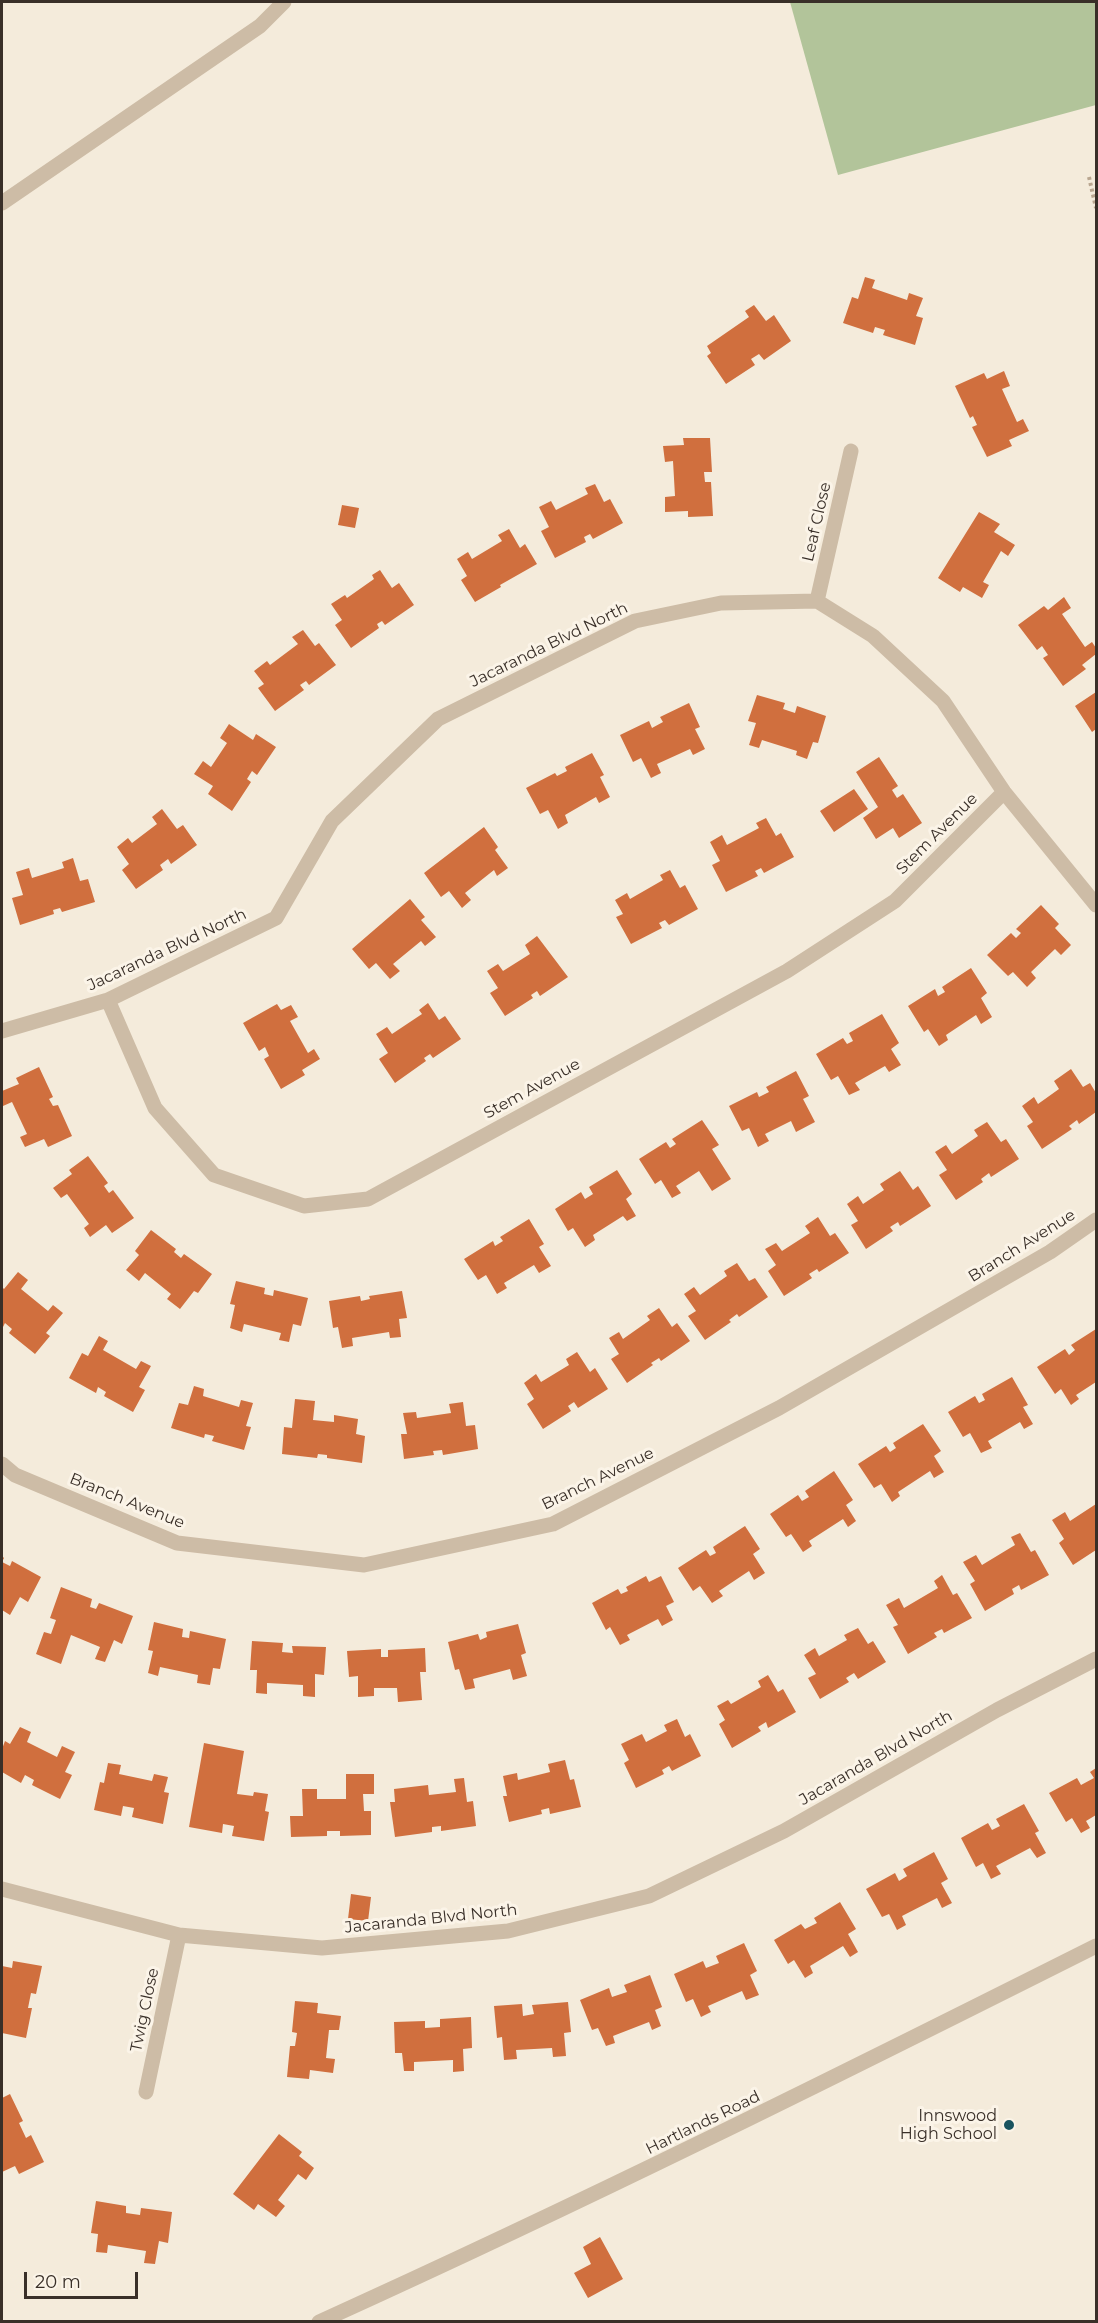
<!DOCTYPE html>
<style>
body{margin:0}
#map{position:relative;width:1098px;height:2323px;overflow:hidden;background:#f4ebdb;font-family:Montserrat,sans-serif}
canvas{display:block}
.frame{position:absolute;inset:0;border:3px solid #392f28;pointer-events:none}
.scale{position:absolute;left:24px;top:2272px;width:114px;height:27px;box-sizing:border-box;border:3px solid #392f28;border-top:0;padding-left:8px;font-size:18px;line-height:21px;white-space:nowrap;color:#392f28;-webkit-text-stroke:4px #fbf4e8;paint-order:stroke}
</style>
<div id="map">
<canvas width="1098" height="2323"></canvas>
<div class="frame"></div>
<div class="scale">20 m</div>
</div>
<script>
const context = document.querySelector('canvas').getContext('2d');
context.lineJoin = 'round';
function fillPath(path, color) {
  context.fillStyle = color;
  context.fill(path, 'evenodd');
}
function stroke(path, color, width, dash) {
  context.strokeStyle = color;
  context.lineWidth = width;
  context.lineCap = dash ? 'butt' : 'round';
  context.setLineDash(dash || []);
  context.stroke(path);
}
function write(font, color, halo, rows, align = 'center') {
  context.font = font + ' Montserrat,sans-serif';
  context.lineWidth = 6;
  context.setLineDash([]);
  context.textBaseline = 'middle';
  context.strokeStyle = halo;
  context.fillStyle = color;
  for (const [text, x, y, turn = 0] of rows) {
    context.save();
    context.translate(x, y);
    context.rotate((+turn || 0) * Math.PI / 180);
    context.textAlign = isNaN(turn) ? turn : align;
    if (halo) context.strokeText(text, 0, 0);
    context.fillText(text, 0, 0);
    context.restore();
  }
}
fillPath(new Path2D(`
 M790,2H1096V105L838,175Z`), '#b2c49a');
fillPath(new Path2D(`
 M865,277L875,280L872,288L907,300L909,293L923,298L916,316L923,318L915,345L883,335L885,330L875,327L873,333L843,323L852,297L858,299Z
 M754,305L766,321L774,315L791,341L764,360L759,354L751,359L755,365L726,384L707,356L711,353L707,346L749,317L745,311Z
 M1004,371L1010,386L1002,389L1017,422L1023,419L1029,431L1009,440L1012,446L987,457L972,427L977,425L973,416L970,418L955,386L984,373L987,379Z
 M683,438H710L712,472H704L705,482H711L713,516L688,517V511L665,512V497L675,496L673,461L665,462L663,446L684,445Z
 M595,484L604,502L610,499L623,523L593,539L590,534L584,537L586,542L555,558L541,531L549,527L539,507L551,501L556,510L588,494L585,488Z
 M342,505L359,508L355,528L338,525Z
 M979,512L1000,524L994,532L1015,545L1008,556L1001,551L983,582L989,585L982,598L963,587L960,592L938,578Z
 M509,529L520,548L525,544L537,564L500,585L501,587L475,602L461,580L467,576L457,559L468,552L472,559L502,541L498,535Z
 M380,570L392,588L399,583L414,605L385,625L382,621L377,624L379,628L351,648L335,625L342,620L331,604L345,595L347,598L374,579L372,575Z
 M1064,597L1071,608L1062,614L1085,647L1092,642L1096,648V654L1082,665L1086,669L1063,686L1043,658L1048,655L1042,646L1037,650L1018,625L1044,606L1048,610Z
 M303,630L315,646L319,643L336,665L309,685L306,681L300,685L304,690L275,711L258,688L264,684L254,671L267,661L270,665L298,644L292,637Z
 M1096,692V729L1092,732L1075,706Z
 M757,695L785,703L783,709L795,713L797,706L826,716L818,743L813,742L807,759L796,755L797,751L762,740L759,748L749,745L756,723L748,721Z
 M689,703L700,727L695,729L705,749L693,755L690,749L657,764L661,773L651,778L641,758L633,762L620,735L649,721L652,728L663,722L660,717Z
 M229,724L253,740L256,734L276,747L257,775L252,771L247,779L251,782L232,811L208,794L213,786L194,774L203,761L211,767L227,743L220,738Z
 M592,753L604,775L600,777L610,797L599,803L596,797L565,815L568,823L558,829L548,810L540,814L526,788L555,773L557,776L567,771L565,767Z
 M879,757L898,786L892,790L897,798L903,794L922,823L899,838L893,828L876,839L863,818L878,807L856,772Z
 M854,789L868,809L834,832L820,811Z
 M162,809L177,829L183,825L197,845L171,864L168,859L160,865L163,870L136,889L122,870L129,864L117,847L128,838L132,843L157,824L152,817Z
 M766,818L776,836L781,833L794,857L764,873L761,868L755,871L758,876L726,892L712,865L720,861L710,842L722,835L727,845L759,828L756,823Z
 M484,827L498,847L495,850L508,868L497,876L494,870L465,893L471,900L462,908L449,891L441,897L424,873Z
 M73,858L80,881L88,879L95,902L62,912L60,908L53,910L54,914L20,925L12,898L23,895L16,872L29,868L32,878L64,868L62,862Z
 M670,870L680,888L685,885L698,909L669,925L665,920L659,923L662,928L631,944L616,917L623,914L615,900L627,893L630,899L663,880L660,875Z
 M410,899L425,917L421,920L436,937L425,946L421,941L393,964L400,971L390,979L376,963L369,969L352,949Z
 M1041,905L1059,924L1055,928L1071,945L1061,955L1055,949L1031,972L1036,978L1027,987L1013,972L1008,976L987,955L1011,933L1016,938L1021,933L1016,929Z
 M537,936L568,977L540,996L537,991L531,995L533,998L505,1016L490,993L498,988L487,971L498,964L503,971L530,954L525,945Z
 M971,968L987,993L981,998L992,1017L981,1024L976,1015L946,1035L948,1040L939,1046L928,1029L924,1032L908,1006L935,989L938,996L945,992L942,987Z
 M428,1003L439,1020L445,1016L461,1039L433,1058L430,1054L424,1058L426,1061L395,1083L379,1059L388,1053L376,1034L387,1027L392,1034L422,1014L419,1010Z
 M277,1004L281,1010L291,1005L298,1017L290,1021L308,1053L314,1049L320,1059L302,1070L305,1075L281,1089L264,1059L269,1056L265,1047L259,1051L243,1023Z
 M882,1014L899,1043L891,1049L901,1065L889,1072L885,1066L855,1083L860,1090L849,1095L838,1076L831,1080L816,1054L843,1038L847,1044L853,1041L849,1033Z
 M39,1067L53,1097L49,1099L53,1106L58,1105L72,1136L48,1147L44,1139L25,1147L20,1137L27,1134L12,1102L3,1106L2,1091L19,1084L16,1078Z
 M1071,1069L1083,1087L1090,1083L1096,1093V1112L1079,1124L1077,1120L1069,1126L1072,1129L1042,1149L1027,1126L1033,1122L1022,1106L1034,1097L1038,1104L1059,1089L1054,1081Z
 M796,1071L809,1096L803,1099L815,1122L796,1132L791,1121L765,1134L769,1141L758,1147L749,1128L742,1131L729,1106L757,1092L759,1097L769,1092L766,1087Z
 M702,1120L719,1145L712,1149L731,1179L712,1191L699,1171L676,1186L681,1193L672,1198L661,1180L655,1184L639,1159L666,1142L670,1148L676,1144L672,1139Z
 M987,1122L1001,1142L1006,1139L1019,1159L991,1177L989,1173L981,1179L983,1182L956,1200L939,1175L947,1170L935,1152L946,1145L952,1154L978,1136L974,1130Z
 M88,1156L108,1183L104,1186L109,1193L113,1190L134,1218L112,1233L106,1225L90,1237L84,1228L89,1224L67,1194L61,1198L53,1188L72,1174L69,1170Z
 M617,1170L632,1194L626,1199L636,1216L627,1221L623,1216L593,1235L595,1240L585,1247L573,1228L568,1231L555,1209L581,1192L585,1199L593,1194L589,1187Z
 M900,1171L913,1190L918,1186L931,1206L900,1226L898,1222L890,1227L893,1231L866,1249L851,1225L858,1221L847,1204L858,1196L863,1204L884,1190L880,1184Z
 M818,1217L830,1236L835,1233L849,1253L819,1272L817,1269L809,1274L812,1278L784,1296L768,1271L776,1265L765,1249L776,1243L782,1251L810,1233L805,1226Z
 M529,1219L544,1244L539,1247L551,1266L539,1273L534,1265L504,1283L507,1288L497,1294L486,1275L478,1280L464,1259L493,1241L495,1246L503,1241L500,1237Z
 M151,1230L176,1249L174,1252L181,1258L184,1254L212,1274L198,1293L194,1291L180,1309L167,1299L171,1294L145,1273L139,1281L126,1270L139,1255L135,1251Z
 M737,1263L749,1281L755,1278L768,1297L739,1317L737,1314L729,1320L731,1322L705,1340L688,1316L696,1311L684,1294L694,1287L700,1295L727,1276L724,1271Z
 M18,1272L28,1280L21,1289L48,1311L53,1305L63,1313L46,1333L50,1336L35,1354L9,1333L12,1329L5,1323L2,1329V1287L4,1289Z
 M236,1281L265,1288L264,1294L273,1296L274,1290L308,1298L301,1326L293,1324L289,1342L279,1340L281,1333L244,1324L242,1332L230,1328L235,1305L230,1304Z
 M402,1291L407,1318L399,1319L401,1337L390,1338L389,1332L352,1338L353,1346L342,1348L338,1327L333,1328L329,1301L360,1296L361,1301L370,1299L369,1296Z
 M659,1308L672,1327L677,1323L690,1341L661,1361L659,1358L651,1363L653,1365L627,1383L611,1359L619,1354L609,1338L619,1332L623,1339L650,1320L647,1316Z
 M1096,1329V1382L1076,1395L1079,1399L1071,1405L1061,1389L1055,1394L1037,1367L1065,1349L1069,1355L1075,1350L1071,1345Z
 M99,1336L108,1341L103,1350L136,1369L141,1361L151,1366L139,1387L145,1390L133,1412L104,1396L106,1392L98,1387L96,1393L69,1378L82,1353L88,1356Z
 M577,1352L590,1372L595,1368L608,1389L578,1408L574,1402L568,1406L571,1411L543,1429L527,1404L534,1399L524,1383L536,1374L541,1382L569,1365L566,1359Z
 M1012,1377L1028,1405L1023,1407L1033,1424L1024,1429L1020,1422L988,1441L992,1448L981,1453L970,1433L963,1437L948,1412L975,1396L979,1403L985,1400L982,1394Z
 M194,1386L204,1389L203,1396L239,1407L241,1400L253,1403L246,1426L251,1427L244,1450L212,1441L214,1436L205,1434L204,1438L171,1428L179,1403L188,1405Z
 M295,1399L315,1401L313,1420L334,1422V1415L358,1419L356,1434L365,1436L362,1463L327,1458V1455L318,1454L317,1458L282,1454L284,1427L292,1428Z
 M463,1402L466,1426L475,1425L478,1449L443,1455L442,1450L433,1451L434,1455L404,1459L401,1434H407L403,1413L416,1412L417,1418L451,1413L449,1404Z
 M923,1424L941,1451L934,1456L944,1472L934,1478L930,1471L898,1492L900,1496L892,1502L881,1484L874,1488L858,1464L886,1446L890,1452L896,1448L893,1443Z
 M834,1471L853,1500L846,1505L856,1521L848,1527L843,1519L809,1541L812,1546L803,1552L791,1534L786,1537L770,1514L798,1495L802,1501L809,1497L805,1491Z
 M1096,1504V1550L1073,1565L1059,1543L1064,1539L1052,1520L1065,1512L1070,1521Z
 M745,1526L760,1549L753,1554L765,1573L754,1580L749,1571L719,1591L723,1596L712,1603L700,1586L693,1591L678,1568L706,1550L710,1556L716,1553L713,1547Z
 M1020,1533L1031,1552L1035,1550L1049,1575L1021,1590L1019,1585L1012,1589L1014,1594L985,1611L970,1584L975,1581L963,1562L976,1555L982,1565L1015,1545L1011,1537Z
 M2,1556L4,1558L2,1562L10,1566L12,1561L41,1577L28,1602L20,1597L10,1615L2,1610Z
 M942,1575L953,1595L957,1593L972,1618L944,1633L942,1629L934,1633L937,1637L908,1654L893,1627L898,1625L886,1605L899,1598L904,1608L938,1588L934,1581Z
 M646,1576L649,1582L661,1576L674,1602L666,1606L673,1620L662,1626L658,1619L627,1635L630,1640L620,1645L610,1627L606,1630L592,1603L618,1589L621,1594L628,1591L626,1587Z
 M61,1587L92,1599L90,1607L96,1609L99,1603L133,1616L122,1644L114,1640L105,1662L95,1659L100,1647L71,1635L61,1664L36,1654L44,1632L51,1634L56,1620L50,1618Z
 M154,1622L183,1629L182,1637L189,1638L190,1631L226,1639L220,1669L213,1668L210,1685L197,1683L198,1675L160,1667L158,1676L148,1673L153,1651L148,1650Z
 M518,1624L526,1653L521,1655L527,1676L513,1680L510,1669L473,1679L475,1688L465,1690L459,1669L455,1670L448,1642L478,1634L480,1640L487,1637L486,1632Z
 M858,1628L868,1644L873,1641L886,1662L858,1679L854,1673L846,1678L849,1682L820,1699L808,1678L816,1674L804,1655L815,1648L819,1656L847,1640L844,1635Z
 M252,1641L283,1643L282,1652L293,1653L292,1646L326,1647L324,1675L315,1674V1697L303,1696V1685L267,1683V1694L256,1693L257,1670H250Z
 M425,1648L426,1672H420L422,1700L398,1702L397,1688H374V1696L358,1697V1676L349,1677L347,1651L381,1649V1657H388V1650Z
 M768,1675L778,1692L783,1689L796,1712L768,1728L766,1722L758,1727L761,1731L732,1748L719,1724L725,1720L717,1706L728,1700L731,1704L761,1687L758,1681Z
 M677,1719L685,1737L690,1734L701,1756L672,1771L669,1766L662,1770L664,1774L636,1788L624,1763L629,1760L621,1744L642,1734L646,1742L667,1731L664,1725Z
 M20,1727L31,1732L27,1742L57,1757L62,1746L75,1752L65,1772L72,1775L60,1799L32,1785L34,1780L25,1775L21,1783L2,1772V1749L5,1741L10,1744Z
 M204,1743L244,1751L237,1794L253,1796L254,1792L268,1794L265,1811L269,1812L264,1841L232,1836L234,1826L223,1824L222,1833L189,1827Z
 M565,1760L570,1780L574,1779L581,1807L550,1814L549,1808L541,1810L542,1814L509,1822L503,1796H507L503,1776L517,1773L518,1780L550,1772L548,1764Z
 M108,1763L121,1765L119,1774L152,1781L154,1774L168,1777L164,1792L169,1793L163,1824L132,1817L134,1808L123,1806L121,1816L94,1810L100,1782L104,1783Z
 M1096,1768V1815L1086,1821L1090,1828L1081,1833L1072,1818L1066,1822L1049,1793L1077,1778L1081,1785L1094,1778L1090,1772Z
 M346,1774H374V1794H363L364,1811H371V1835L340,1836V1831H327V1836L291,1837L290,1816H303L302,1789H317V1799H346Z
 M464,1778L467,1802L473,1801L476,1826L441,1831V1826L432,1827V1832L395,1837L390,1802H395L394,1789L428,1785L429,1795L456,1792L454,1779Z
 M1024,1804L1039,1831L1035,1833L1046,1853L1037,1858L1030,1848L996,1866L1001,1874L991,1879L983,1863L976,1867L961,1838L988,1823L992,1830L1000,1826L996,1819Z
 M934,1852L948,1879L941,1883L952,1903L942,1908L937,1898L902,1916L906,1925L897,1930L889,1914L882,1917L866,1889L895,1873L899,1881L907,1876L903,1869Z
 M351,1894L371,1897L368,1921L348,1919Z
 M840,1902L856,1929L848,1934L858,1952L850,1957L843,1946L810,1966L813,1973L805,1978L794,1960L788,1964L774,1940L801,1924L805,1929L817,1923L814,1918Z
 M744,1943L757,1971L750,1975L759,1995L746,2000L742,1991L708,2006L711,2012L701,2017L693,1999L686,2002L674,1974L703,1961L706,1968L719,1963L716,1956Z
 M13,1961L42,1966L36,1994L31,1993L28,2008H32L26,2038L2,2033V1966L12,1968Z
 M650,1975L662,2007L655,2010L661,2026L652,2030L649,2022L613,2036L615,2043L606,2046L598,2028L592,2030L580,2000L609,1988L612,1997L627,1992L624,1985Z
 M295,2001L318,2003L317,2013L341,2016L339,2030H329L326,2058L335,2059L333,2073L310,2070L309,2079L287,2077L290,2046H295L297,2033L292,2032Z
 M568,2002L571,2032L564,2033L566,2056L553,2057L552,2048L516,2050L517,2059L504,2060L502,2037L497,2038L494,2006L522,2004L523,2016L534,2014L532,2005Z
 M471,2017L472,2048L463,2049L464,2071L453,2072V2060L414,2062V2071H404L402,2053H395L394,2022L425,2021V2028L440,2027V2019Z
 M10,2094L23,2121L19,2123L26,2138L31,2135L44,2162L19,2174L15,2166L2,2172V2098Z
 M279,2134L302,2152L299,2156L314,2168L306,2180L298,2174L278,2200L285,2206L276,2217L258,2204L254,2210L233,2194Z
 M96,2201L126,2206V2213L140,2215L141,2208L172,2212L168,2243L159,2241L155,2264L144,2263L146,2251L108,2245L107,2253L96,2252L98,2234L91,2233Z
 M600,2237L623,2279L588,2298L574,2273L591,2264L583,2247Z`), '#d06f3e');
stroke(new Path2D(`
 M1089,177L1096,208`), '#b9a690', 4, [3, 3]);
stroke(new Path2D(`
 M2,203L260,26L284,2
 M817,601L851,451
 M108,1000L155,1108L214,1175L304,1206L368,1199L787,971L895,901L1004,792
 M2,1031L108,1000L276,918L332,821L438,719L635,621L721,603L817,601L873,636L943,701L1004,792L1096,905
 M2,1464L15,1475L177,1543L364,1565L553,1524L779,1408L1050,1252L1096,1220
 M2,1889L179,1935L322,1948L508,1931L649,1896L784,1831L997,1710L1096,1659
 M146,2092L179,1935
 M319,2322C582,2203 839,2075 1096,1946`), '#cdbca6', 15);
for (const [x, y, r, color] of [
 [1009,2125,6,"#19535e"]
]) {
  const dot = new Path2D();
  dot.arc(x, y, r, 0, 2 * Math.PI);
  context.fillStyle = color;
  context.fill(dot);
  stroke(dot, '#fbf4e8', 2);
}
write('16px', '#392f28', '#fbf4e8', [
 ["Leaf Close",817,522,-77],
 ["Jacaranda Blvd North",549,645,-26],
 ["Stem Avenue",937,834,-45],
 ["Jacaranda Blvd North",167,950,-25],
 ["Stem Avenue",532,1089,-29],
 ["Branch Avenue",1022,1246,-32],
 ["Branch Avenue",598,1479,-26],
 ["Branch Avenue",127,1501,22],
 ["Jacaranda Blvd North",876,1758,-30],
 ["Jacaranda Blvd North",431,1919,-6],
 ["Twig Close",145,2010,-78],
 ["Hartlands Road",703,2123,-26]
]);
write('16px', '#392f28', '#fbf4e8', [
 ["Innswood",997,2116],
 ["High School",997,2134]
], 'right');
</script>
